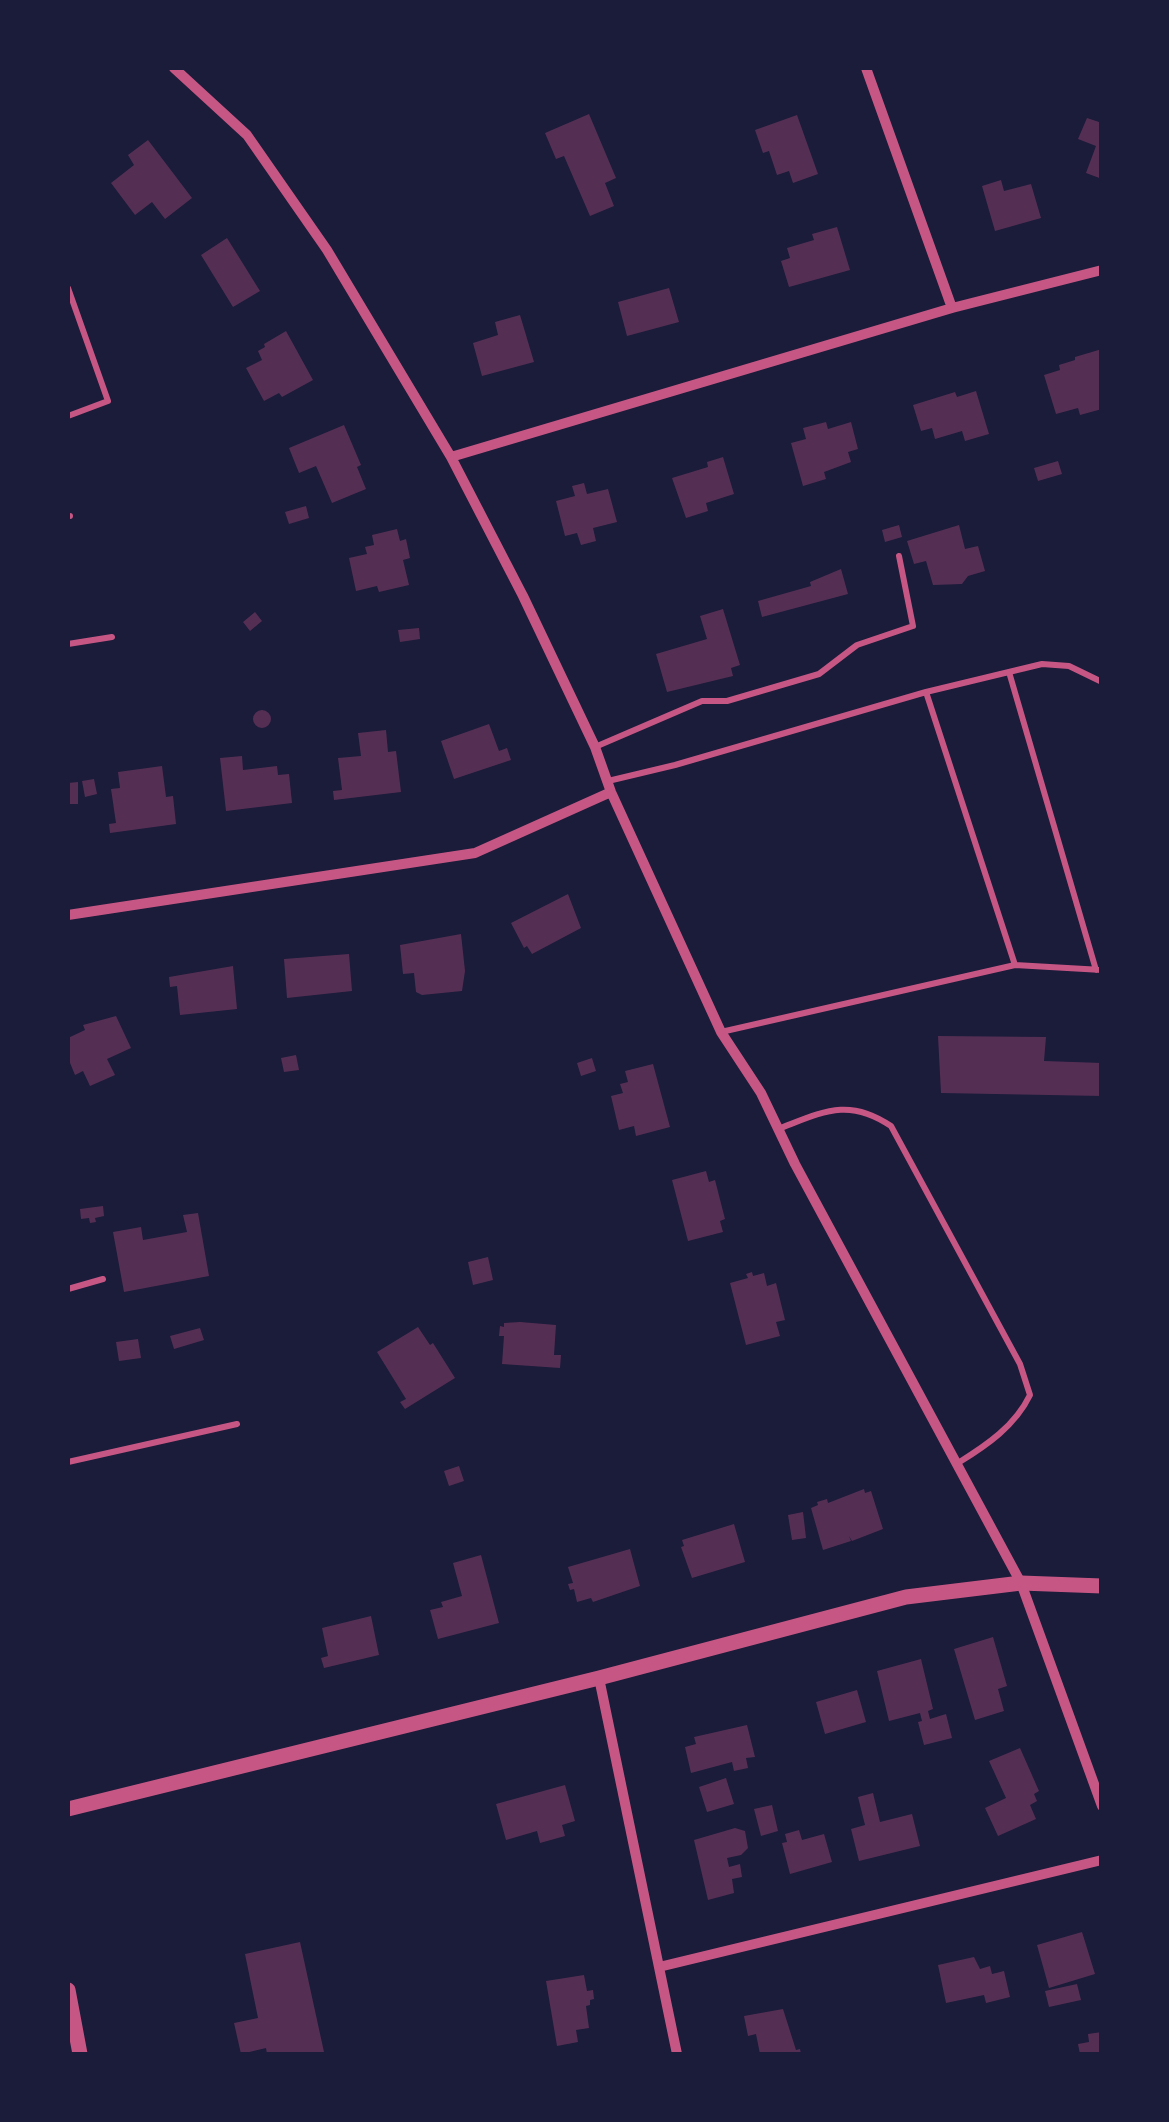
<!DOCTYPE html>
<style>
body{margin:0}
#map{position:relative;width:1169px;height:2122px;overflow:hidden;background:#1b1b3a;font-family:"PT Sans",sans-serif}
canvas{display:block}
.frame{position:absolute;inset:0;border:70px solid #1b1b3a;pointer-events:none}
</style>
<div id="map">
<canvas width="1169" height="2122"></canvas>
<div class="frame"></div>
</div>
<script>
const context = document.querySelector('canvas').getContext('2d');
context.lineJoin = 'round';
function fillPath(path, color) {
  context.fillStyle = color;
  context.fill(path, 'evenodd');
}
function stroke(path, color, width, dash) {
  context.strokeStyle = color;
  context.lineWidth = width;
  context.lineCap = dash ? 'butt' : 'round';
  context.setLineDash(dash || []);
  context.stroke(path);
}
fillPath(new Path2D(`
 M589,114L616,178L605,183L614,206L590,216L564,156L556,159L545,133Z
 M797,115L818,174L793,183L789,171L777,175L769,151L763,153L755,130Z
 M1087,118L1102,123V179L1086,173L1096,146L1078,139Z
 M148,140L192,198L165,219L152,202L135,215L111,183L134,165L128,155Z
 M1001,180L1004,191L1031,184L1041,218L995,231L982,186Z
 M837,227L850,270L789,287L781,261L790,258L787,248L814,240L812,234Z
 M227,238L260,291L233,307L201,255Z
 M669,288L679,322L627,336L618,302Z
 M520,315L534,362L482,376L473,343L498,335L495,322Z
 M286,331L313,380L282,397L279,393L264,401L246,368L262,360L258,351L265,347L264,344Z
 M1102,349V409L1080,415L1078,408L1056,414L1044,375L1060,370L1059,365L1075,360V357Z
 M976,391L989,434L965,441L962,431L935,439L932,428L921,431L913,405L955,392L957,397Z
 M826,422L828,429L851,422L858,449L848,452L851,462L824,472L826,479L803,486L791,443L806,439L803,428Z
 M344,425L361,465L357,467L366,489L332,503L316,466L299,473L289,448Z
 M723,457L734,494L706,503L708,511L686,518L672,478L708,467L707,462Z
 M1058,461L1062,474L1038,481L1034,468Z
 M584,483L587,494L608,489L617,522L593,528L596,541L581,545L577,533L565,536L556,501L575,496L572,486Z
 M306,506L309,518L289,524L285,512Z
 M899,525L902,537L885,542L882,530Z
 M959,525L965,549L978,546L985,571L968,576L962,584L933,585L926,561L914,564L907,541Z
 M397,529L400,541L406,539L410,558L403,560L409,585L379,592L377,586L356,591L349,558L367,554L365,547L374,545L372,535Z
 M841,569L848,594L762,617L758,601L811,586L810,582Z
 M723,609L740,665L731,668L733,676L667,692L656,654L707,639L700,616Z
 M255,612L262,621L250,631L243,622Z
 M419,628L420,639L400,642L398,630Z
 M253 719a9 9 0 1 1 18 0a9 9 0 1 1-18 0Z
 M489,724L499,751L507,748L511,760L454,779L441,741Z
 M386,730L388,752L396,751L401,792L334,800L333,791L342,790L338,758L361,756L358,733Z
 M242,756L243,770L277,766L278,775L289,774L292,803L226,811L220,758Z
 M162,766L166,797L173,796L176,824L110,833L109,824L116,823L111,789L120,788L118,772Z
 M94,779L97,794L85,797L82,781Z
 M78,782V804H68V783Z
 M568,894L581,928L532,954L527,946L524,948L511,923Z
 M461,934L465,971L462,991L422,995L416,992L414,973L403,974L400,945Z
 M349,954L352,991L287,998L284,959Z
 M233,966L237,1009L180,1015L177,986L170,987L169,977Z
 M116,1016L131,1048L107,1059L115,1075L90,1086L83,1071L75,1075L68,1058V1038L85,1030L83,1025Z
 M938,1036L1046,1037L1044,1061L1102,1063V1096L941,1093Z
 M296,1055L299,1070L284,1072L281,1058Z
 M592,1058L596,1071L581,1076L577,1063Z
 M653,1064L670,1127L636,1136L634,1126L619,1130L611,1096L623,1093L620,1084L628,1082L625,1071Z
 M706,1171L709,1182L715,1180L725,1219L720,1221L723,1232L688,1241L672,1180Z
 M103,1206L104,1216L95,1218L96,1222L90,1223L89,1218L81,1219L80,1209Z
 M198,1213L209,1276L124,1292L113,1232L141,1227L143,1240L187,1232L183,1215Z
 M488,1257L493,1280L473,1285L468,1262Z
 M752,1272L753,1276L764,1273L767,1286L776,1283L785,1320L776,1322L780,1336L746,1345L730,1283L748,1278L746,1274Z
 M520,1322L556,1325L554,1355H561L560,1368L502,1364L504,1336H499L500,1326L504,1327V1323Z
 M418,1327L430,1345L433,1343L455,1378L405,1409L400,1402L406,1399L377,1352Z
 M200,1328L204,1340L174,1349L170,1336Z
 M138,1339L141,1358L119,1361L116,1342Z
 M459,1466L464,1481L449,1486L444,1471Z
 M864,1489L865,1493L871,1491L883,1529L852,1541L849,1536L851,1541L823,1550L811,1508L818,1505L817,1502L827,1499L828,1503Z
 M803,1512L806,1538L792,1540L788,1515Z
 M734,1524L745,1562L692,1578L681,1547L684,1546L682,1540Z
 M630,1549L640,1586L593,1602L591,1598L577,1602L574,1589L570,1590L568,1584L573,1583L568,1567Z
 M481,1555L499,1623L438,1639L430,1610L443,1607L441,1602L462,1596L453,1563Z
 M371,1616L379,1655L324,1668L321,1658L328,1656L322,1628Z
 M993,1637L1007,1686L998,1689L1004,1711L975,1720L954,1649Z
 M921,1659L933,1709L928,1711L930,1719L946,1714L952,1738L924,1745L918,1722L922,1721L920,1713L889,1721L877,1671Z
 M857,1690L866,1722L825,1734L816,1702Z
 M747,1725L755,1757L746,1758L748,1768L734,1771L732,1762L691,1773L685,1747L696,1744L694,1737Z
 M1020,1748L1039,1791L1034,1794L1037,1801L1030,1805L1036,1819L998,1836L985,1808L1006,1798L989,1761Z
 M726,1778L734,1804L707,1812L699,1787Z
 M565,1785L575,1821L562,1825L565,1836L540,1843L537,1831L506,1840L496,1804Z
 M873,1793L880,1822L912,1814L920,1846L859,1861L851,1829L865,1825L858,1797Z
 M772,1805L778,1831L761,1836L754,1809Z
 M735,1828L745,1831L748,1848L741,1855L727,1858L729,1867L740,1864L742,1877L732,1879L734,1893L708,1900L694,1840Z
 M799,1830L802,1840L824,1834L832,1862L790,1874L782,1843L787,1842L785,1834Z
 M1082,1932L1095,1974L1049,1988L1037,1945Z
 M300,1942L324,2052L267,2054L266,2048L241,2054L234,2023L258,2018L245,1954Z
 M974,1957L980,1969L990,1966L992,1974L1004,1971L1010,1997L986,2003L984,1995L946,2003L938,1965Z
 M584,1975L587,1991L593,1990L594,1999L590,2000V2005L586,2006L589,2028L576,2030L578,2042L557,2046L546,1981Z
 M1077,1984L1081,2000L1049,2007L1045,1991Z
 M783,2009L796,2050L800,2049L801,2054H760L756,2034L748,2036L744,2016Z
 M1102,2032V2054H1080L1078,2044L1089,2042L1088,2034Z`), '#542f53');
stroke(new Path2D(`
 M68,288L108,401L68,416
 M68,516H70
 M68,644L112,637
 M1009,672L1096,970
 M926,692L1015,965
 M595,747L702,701H727L819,674L857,645L913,626L899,556
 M608,781L675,765L926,692L1042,664L1069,666L1102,682
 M721,1032L1015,965L1102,970
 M778,1129C823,1112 848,1097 891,1126L1020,1364L1030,1395C1015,1426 987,1445 958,1463
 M68,1289L103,1279
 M68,1462L237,1424`), '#c65784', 6);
stroke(new Path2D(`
 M174,68L247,135L327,250L451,457L523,596L595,747L611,792L721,1032L761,1093L795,1164L1021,1583L1102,1806
 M866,68L952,308
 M451,457L952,308L1102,270
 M68,915L475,853L611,792
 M599,1678L677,2054
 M659,1967L1102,1860`), '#c65784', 10);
stroke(new Path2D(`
 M68,1809L599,1678L906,1597L1021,1583L1102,1586
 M68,1990L80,2054`), '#c65784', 15);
</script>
